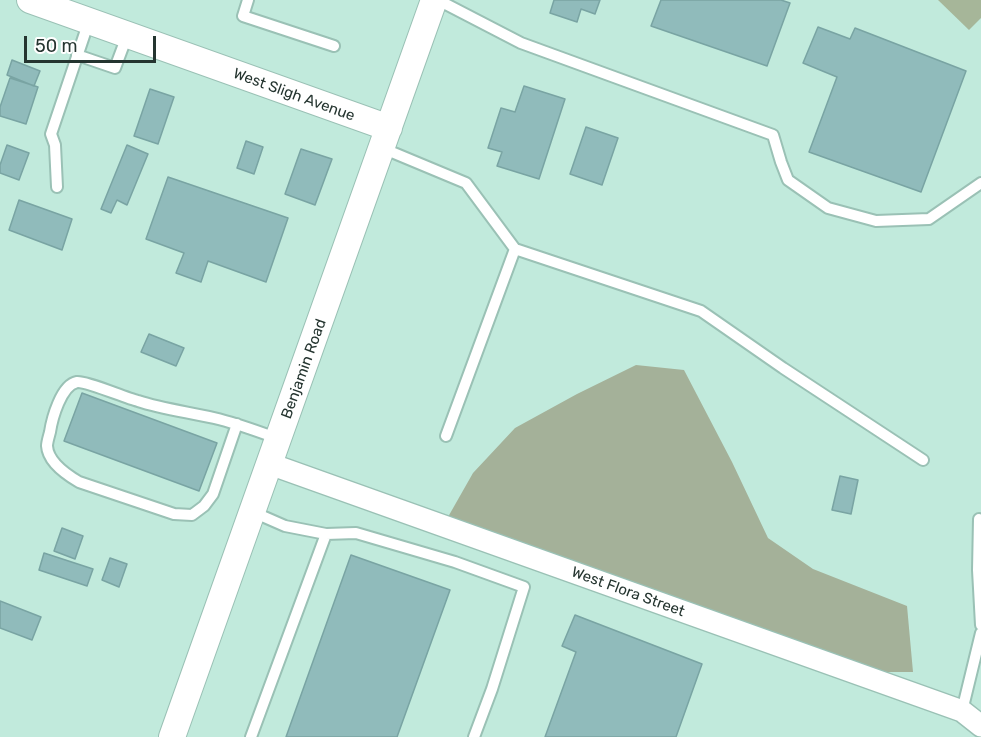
<!DOCTYPE html>
<style>
body{margin:0}
#map{position:relative;width:981px;height:737px;overflow:hidden;background:#c1eadc;font-family:Rubik,sans-serif}
canvas{display:block}
.scale{position:absolute;left:24px;top:36px;width:132px;height:27px;box-sizing:border-box;border:3px solid #253530;border-top:0;padding-left:8px;font-size:18px;line-height:21px;white-space:nowrap;color:#253530;-webkit-text-stroke:4px #fff;paint-order:stroke}
</style>
<div id="map">
<canvas width="981" height="737"></canvas>
<div class="scale">50 m</div>
</div>
<script>
const context = document.querySelector('canvas').getContext('2d');
context.lineJoin = 'round';
function fillPath(path, color) {
  context.fillStyle = color;
  context.fill(path, 'evenodd');
}
function stroke(path, color, width, dash) {
  context.strokeStyle = color;
  context.lineWidth = width;
  context.lineCap = dash ? 'butt' : 'round';
  context.setLineDash(dash || []);
  context.stroke(path);
}
function write(font, color, halo, rows, align = 'center') {
  context.font = font + ' Rubik,sans-serif';
  context.lineWidth = 6;
  context.setLineDash([]);
  context.textBaseline = 'middle';
  context.strokeStyle = halo;
  context.fillStyle = color;
  for (const [text, x, y, turn = 0] of rows) {
    context.save();
    context.translate(x, y);
    context.rotate((+turn || 0) * Math.PI / 180);
    context.textAlign = isNaN(turn) ? turn : align;
    if (halo) context.strokeText(text, 0, 0);
    context.fillText(text, 0, 0);
    context.restore();
  }
}
fillPath(new Path2D(`
 M636,365L684,370L732,462L768,538L813,569L907,606L913,672H882L448,517L473,473L515,428L577,394Z`), '#a4b199');
fillPath(new Path2D(`
 M938,0H981V18L969,30Z`), '#a6b699');
const building = new Path2D(`
 M554,0H600L595,14L581,9L577,22L550,13Z
 M661,0H781L790,3L767,66L651,26Z
 M818,27L850,39L855,28L966,71L921,192L809,152L837,77L803,63Z
 M12,60L40,71L34,86L7,75Z
 M10,78L38,87L26,124L0,116V107Z
 M524,86L565,99L539,179L497,166L502,152L488,148L501,108L515,112Z
 M150,89L174,97L158,144L134,136Z
 M586,127L618,138L602,185L570,174Z
 M246,141L263,147L254,174L237,168Z
 M7,145L29,153L19,180L0,173V165Z
 M127,145L148,154L127,205L117,200L111,213L101,209Z
 M301,149L332,159L315,205L285,194Z
 M168,177L288,218L266,282L208,261L201,282L176,273L184,253L146,239Z
 M19,200L72,219L62,250L9,230Z
 M149,334L184,348L176,366L141,352Z
 M82,393L217,443L199,491L64,441Z
 M840,476L858,480L851,514L832,510Z
 M62,528L83,536L75,559L54,551Z
 M44,553L93,569L87,586L39,570Z
 M351,555L450,590L397,737H286Z
 M110,558L127,564L119,587L102,580Z
 M0,601L41,617L32,640L0,628Z
 M575,615L702,664L676,737H545L576,652L562,646Z`);
fillPath(building, '#90bbbb');
stroke(building, '#79a4a3', 1.5);
const service = new Path2D(`
 M248,0L243,16L334,46
 M438,0L521,43L773,135L781,162L788,180L828,208L876,221L929,219L981,183
 M77,55L115,68L127,36
 M382,148L466,183L515,249L701,311L783,368L923,460
 M57,187L55,145L51,134L89,21
 M237,424L213,494L204,506L192,515L174,514L79,482C67,475 48,462 47,446C47,442 49,436 50,432C52,419 61,385 77,382C87,381 125,398 138,401C162,409 188,412 214,418C236,423 257,431 279,439
 M446,436L515,249
 M253,512L285,526L326,534L356,533L455,562L524,587L492,689L474,737
 M979,519L978,570L981,625
 M962,711L981,633
 M251,737L326,534`);
const minor = new Path2D(`
 M270,464L962,711L981,726`);
const tertiary = new Path2D(`
 M30,0L389,128
 M172,737L434,0`);
stroke(service, '#9ac1b5', 14);
stroke(minor, '#9ac1b5', 24);
stroke(tertiary, '#9ac1b5', 28);
stroke(service, '#fff', 10);
stroke(minor, '#fff', 21);
stroke(tertiary, '#fff', 26);
write('15px', '#253530', '#fff', [
 ["West Sligh Avenue",294,95,20],
 ["Benjamin Road",304,369,-70],
 ["West Flora Street",628,592,20]
]);
</script>
